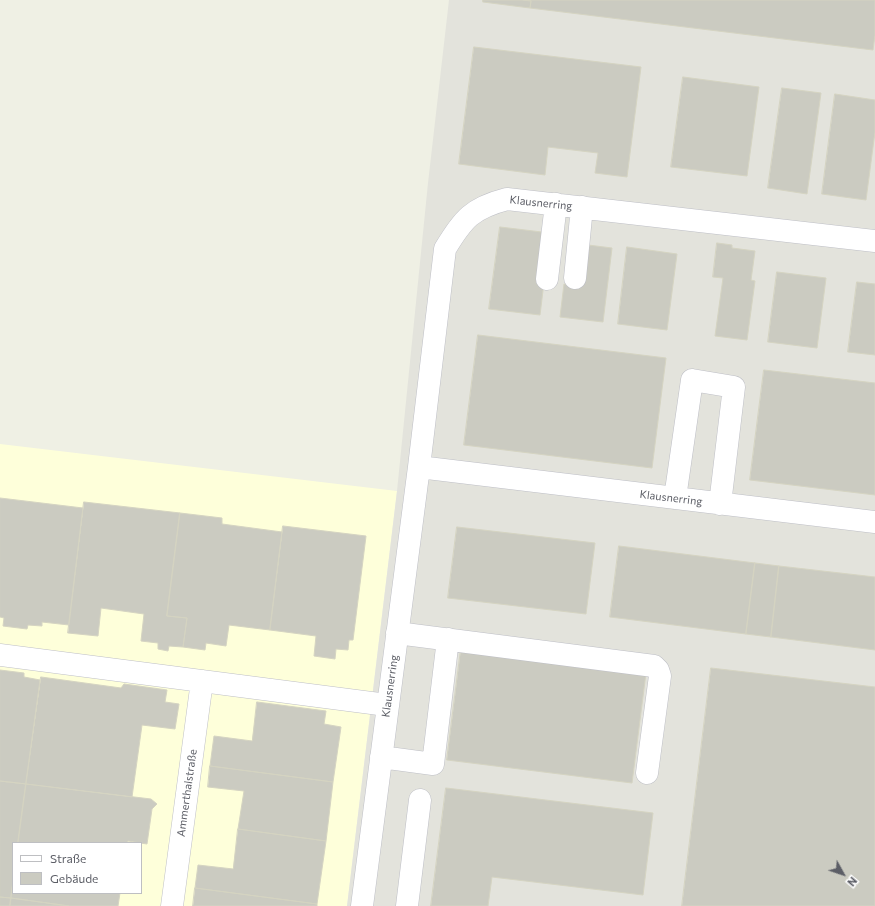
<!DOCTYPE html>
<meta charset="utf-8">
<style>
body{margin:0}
#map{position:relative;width:875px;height:906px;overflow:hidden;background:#eff0e4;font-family:Commissioner,sans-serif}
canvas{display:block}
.legend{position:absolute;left:12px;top:842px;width:130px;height:52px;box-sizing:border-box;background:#fff;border:1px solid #bebfc2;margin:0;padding:5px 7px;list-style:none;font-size:12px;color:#5c5e66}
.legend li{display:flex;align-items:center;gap:8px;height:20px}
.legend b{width:20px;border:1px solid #bebfc2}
.north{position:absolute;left:823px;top:854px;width:40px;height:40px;-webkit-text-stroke:3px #fff;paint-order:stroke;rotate:130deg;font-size:11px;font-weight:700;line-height:16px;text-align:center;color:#5c5e66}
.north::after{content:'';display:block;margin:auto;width:14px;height:18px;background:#5c5e66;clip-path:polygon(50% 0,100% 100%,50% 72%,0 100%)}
</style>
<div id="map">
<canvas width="875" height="906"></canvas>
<ul class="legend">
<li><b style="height:5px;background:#fff"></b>Straße</li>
<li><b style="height:11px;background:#cbcbc1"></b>Gebäude</li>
</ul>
<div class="north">N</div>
</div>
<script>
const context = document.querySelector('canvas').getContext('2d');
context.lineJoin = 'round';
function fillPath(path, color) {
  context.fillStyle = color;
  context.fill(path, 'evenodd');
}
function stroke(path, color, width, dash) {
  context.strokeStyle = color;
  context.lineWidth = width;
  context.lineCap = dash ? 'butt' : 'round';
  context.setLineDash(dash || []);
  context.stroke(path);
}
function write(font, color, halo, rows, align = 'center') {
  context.font = font + ' Commissioner,sans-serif';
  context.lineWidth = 3;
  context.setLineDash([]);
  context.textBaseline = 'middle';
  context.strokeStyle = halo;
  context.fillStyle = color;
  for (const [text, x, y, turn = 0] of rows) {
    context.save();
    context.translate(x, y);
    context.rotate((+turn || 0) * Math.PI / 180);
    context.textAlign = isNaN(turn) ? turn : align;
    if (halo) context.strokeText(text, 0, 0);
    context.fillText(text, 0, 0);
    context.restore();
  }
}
fillPath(new Path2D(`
 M0,444L397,491L347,906H0ZM13,843H141V893H13Z`), '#feffda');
fillPath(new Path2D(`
 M449,0H875V906H347L397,491L428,183Z`), '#e3e3dc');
const building = new Path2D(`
 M483,0H522L531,1L530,8L483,2Z
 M528,0H875V35L873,50L530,8L531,1Z
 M474,47L641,67L627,177L595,173L598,153L548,147L545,175L459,164Z
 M683,77L759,87L747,176L671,167Z
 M782,88L821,93L807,194L768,188Z
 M835,94L875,100V132L866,200L822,194Z
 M500,227L550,233L540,315L489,309Z
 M717,243L732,245V248L755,251L751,280L755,281L747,340L715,336L723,278L713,277Z
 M588,245L612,248L603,322L560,317L564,284L579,286Z
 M627,247L677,254L667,330L618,324Z
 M777,272L826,278L817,348L768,342Z
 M857,282L875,284V355L848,352Z
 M478,335L666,358L652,468L464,445Z
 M764,370L875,383V495L750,480Z
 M0,498L83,508L69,625L42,622V626L28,625L27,629L3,626L4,618L0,617Z
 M84,502L180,513L167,616L187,618L183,647L169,646L168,651L158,649V643L141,641L144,614L101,608L98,636L68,633Z
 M180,513L222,518V524L282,532L270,630L229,625L226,646L206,643L205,650L183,647L187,618L167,616Z
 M283,526L366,536L353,640H349L348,650L336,649L335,659L314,656L316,636L270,630Z
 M457,527L595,543L586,614L448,598Z
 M619,546L755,563L746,634L610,617Z
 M755,563L779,566L771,637L746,634Z
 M779,566L875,577V650L771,637Z
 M461,649L646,673L632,783L447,760Z
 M711,668L875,687V906H682Z
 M0,670L24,673V677L40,680L26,784L0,781Z
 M41,677L121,688L124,684L167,690L165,702L179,704L175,729L142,725L132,797L26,784Z
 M257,702L326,711L324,724L341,727L333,782L210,766L214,736L252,741Z
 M210,766L333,782L326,841L238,829L244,791L208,787Z
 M0,781L26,784L18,843H13V881L11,898L0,897Z
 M26,784L151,799L157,804L152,809L147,844L128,841L127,843H18Z
 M446,788L653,813L643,895L492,877L488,906H431Z
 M238,829L326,841L317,904L195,888L198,865L233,869Z
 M13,881V893H120L118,906H69L11,898Z
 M195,888L317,904V906H193Z
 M0,897L11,898L10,906H0Z
 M11,898L69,906H10Z`);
fillPath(building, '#cbcbc1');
stroke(building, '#d5d4c2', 1);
const minor = new Path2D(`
 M575,278L582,207
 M547,279L556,204
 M419,467L875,522
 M675,498L692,380L734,387L720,504
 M397,633L654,666L658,670L660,676L647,773
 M0,655L387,705
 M381,757L433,764L448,639
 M172,906L202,681
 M362,906L419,467L445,249C463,219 472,208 507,199L875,241
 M407,906L420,800`);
stroke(minor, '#bebfc6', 23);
stroke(minor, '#fff', 22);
write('11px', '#5c5e66', '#fff', [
 ["Klausnerring",541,203,6],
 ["Klausnerring",671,498,7],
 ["Klausnerring",390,686,-82],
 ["Ammerthalstraße",187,793,-82]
]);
</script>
